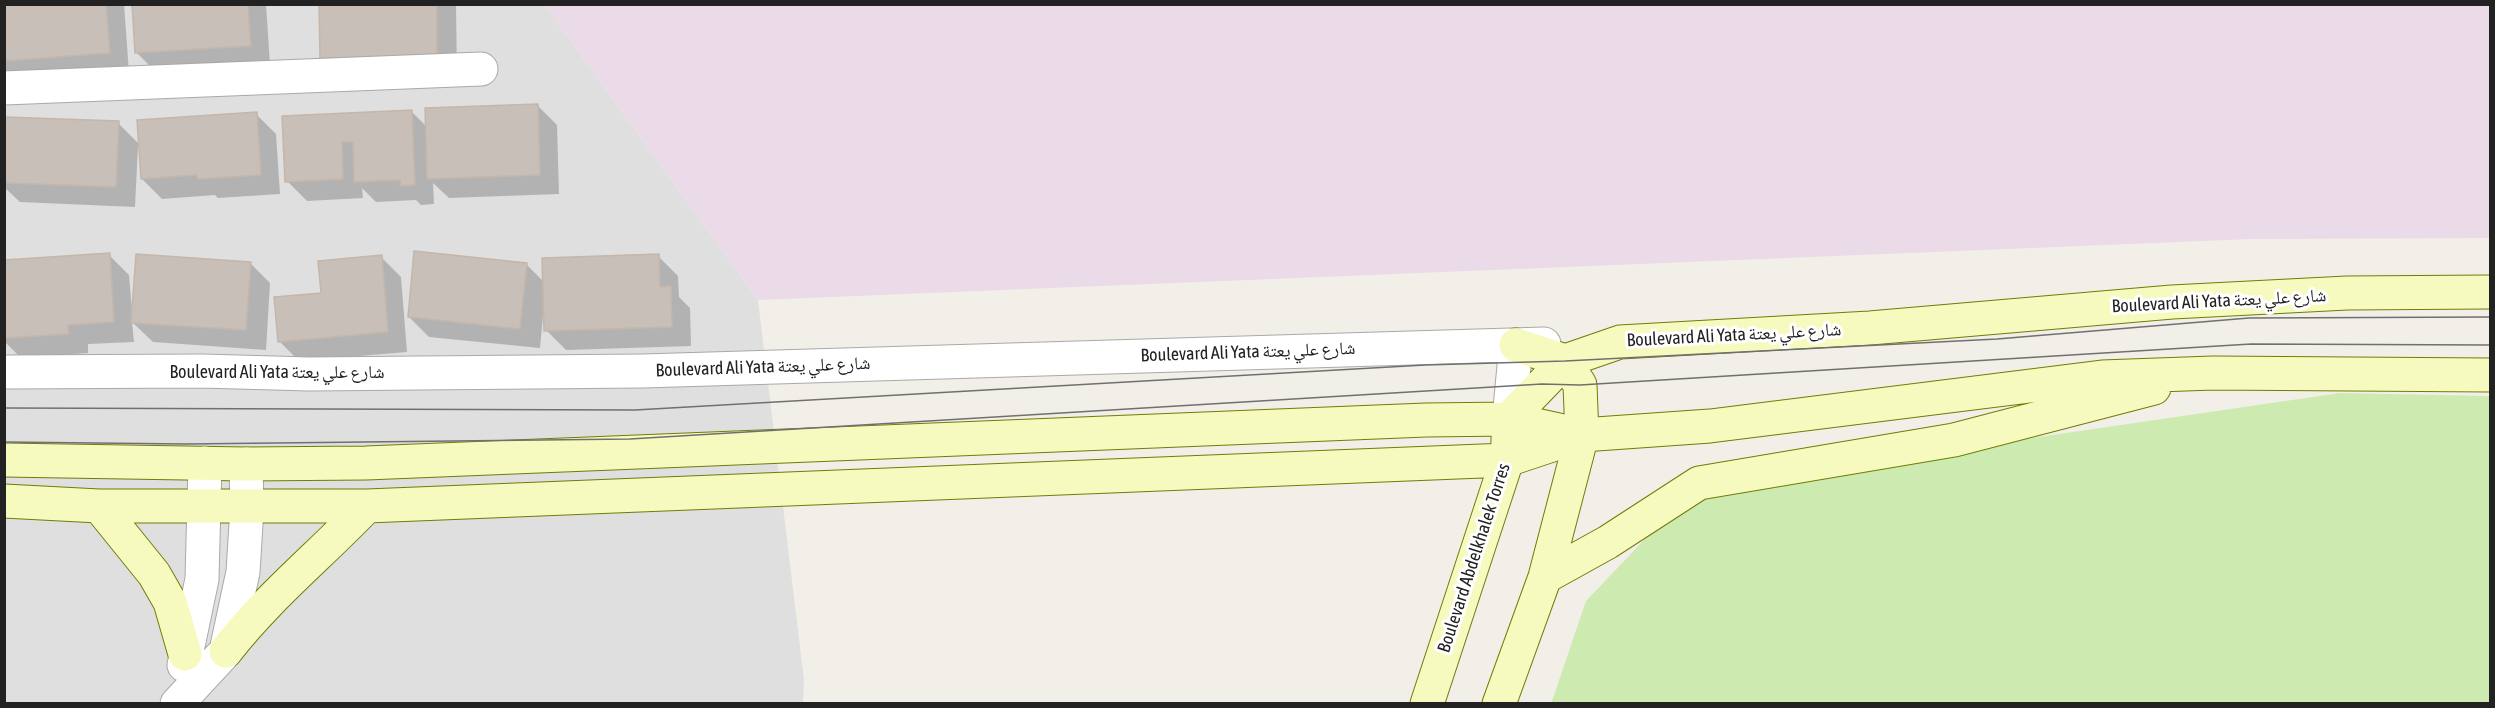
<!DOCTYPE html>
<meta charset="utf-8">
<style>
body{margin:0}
#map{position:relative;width:2495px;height:708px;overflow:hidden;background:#f2efe9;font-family:"Asap Condensed",sans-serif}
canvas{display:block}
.frame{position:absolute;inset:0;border:6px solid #222;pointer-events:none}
</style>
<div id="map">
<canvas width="2495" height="708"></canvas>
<div class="frame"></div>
</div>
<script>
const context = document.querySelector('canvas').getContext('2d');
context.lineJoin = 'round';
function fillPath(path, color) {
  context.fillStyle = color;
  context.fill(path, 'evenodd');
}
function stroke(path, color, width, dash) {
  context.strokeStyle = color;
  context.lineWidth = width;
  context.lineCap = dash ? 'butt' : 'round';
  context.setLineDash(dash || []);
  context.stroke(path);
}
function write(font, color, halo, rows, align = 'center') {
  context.font = font + ' "Asap Condensed","Noto Naskh Arabic",sans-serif';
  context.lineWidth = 6;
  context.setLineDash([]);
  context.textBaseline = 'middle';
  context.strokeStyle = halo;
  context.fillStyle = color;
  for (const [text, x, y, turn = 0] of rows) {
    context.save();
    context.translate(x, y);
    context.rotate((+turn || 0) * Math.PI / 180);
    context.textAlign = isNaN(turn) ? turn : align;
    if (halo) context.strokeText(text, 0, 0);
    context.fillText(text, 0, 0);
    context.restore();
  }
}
fillPath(new Path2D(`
 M4,5H545L758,300L804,680L803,703H5Z`), '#e0dfdf');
fillPath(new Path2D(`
 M545,5H2490V238L2252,239L758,300Z`), '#ebdbe8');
fillPath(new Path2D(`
 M2340,393L2490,396V703L1551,704L1586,601L1682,500L1977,446Z`), '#cdebb0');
fillPath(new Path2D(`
 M4,4H124L129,73L16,81L4,69Z
 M133,4H266L270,65L156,72L136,52Z
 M321,4H456L457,76L341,77L321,57Z
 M537,105L557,125L559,194L449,198L433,183L434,204L421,205L416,200L376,202L362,188L363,198L307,201L287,181L284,117L411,111L427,127Z
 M256,114L276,134L280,194L218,198L215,195L162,199L142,179L140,146H138L135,207L20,202L4,187V118L118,123L140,145Z
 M109,255L129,275L132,311L250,263L270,283L266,350L153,342L132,322L134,342L88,344V353L21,358L4,341V261Z
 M658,256L678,276L679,297L690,308L691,346L566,350L546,330L545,316H543L540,348L429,337L409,317L526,264L544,282Z
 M381,257L401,277L407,352L299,361L279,341L322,294Z`), '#0003');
const building = new Path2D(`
 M4,4H106L110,53L4,61Z
 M132,4H248L251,46L135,53Z
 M319,4H437V57L320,58Z
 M538,104L540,175L427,179L425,108Z
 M412,110L415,185L400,186V180L354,182L353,142H342L343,179L285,182L282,116Z
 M257,112L261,175L197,179V175L141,179L137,120Z
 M4,117L119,121L116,187L4,183Z
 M414,251L527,263L520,329L408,317Z
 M110,253L114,322L68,325L69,334L4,338V260Z
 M136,254L251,262L246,330L131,323Z
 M659,254L660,287L671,286L672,327L544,331L542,258Z
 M382,255L388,332L278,342L274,297L321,293L318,261Z`);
fillPath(building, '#c7bfb8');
stroke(building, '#c4b6ab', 1.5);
const street = new Path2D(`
 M4,88L481,69
 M4,372L202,371L309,374L643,371L1544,344
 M1509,419L1516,345
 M184,665L202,579L205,463
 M177,704L226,651L243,572L247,508L246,464`);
const secondary = new Path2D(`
 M4,460L246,464L366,463L1426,420L1509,419L1582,435
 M4,501L99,506H367L1507,460L1582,435L1710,426L2102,377L2213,373L2490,375
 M99,506L154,574L170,602L185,654
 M1545,577L1608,542L1699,483L1954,440L2154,388
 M226,651C267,598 320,555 367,506
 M1427,704L1507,460L1509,419L1565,361L1620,342L1870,328L2172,302L2347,293L2490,292
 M1499,704L1545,577L1582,435L1580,385L1565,361L1516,345`);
stroke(street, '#a9a9a9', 35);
stroke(secondary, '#707d05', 35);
stroke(street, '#fff', 33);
stroke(secondary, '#f7fabf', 33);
stroke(new Path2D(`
 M4,408L635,410L1425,365L1565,361L1997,339L2249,318L2490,317
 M4,442L186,444L630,439L1542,384L1580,385L2251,344L2490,345`), '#707070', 1.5);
write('18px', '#222', '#fff', [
 ["Boulevard Ali Yata شارع علي يعتة",2219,301,-3],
 ["Boulevard Ali Yata شارع علي يعتة",1734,335,-3],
 ["Boulevard Ali Yata شارع علي يعتة",1248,352,-2],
 ["Boulevard Ali Yata شارع علي يعتة",763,367,-2],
 ["Boulevard Ali Yata شارع علي يعتة",277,372],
 ["Boulevard Abdelkhalek Torres",1474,558,-72]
]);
</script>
